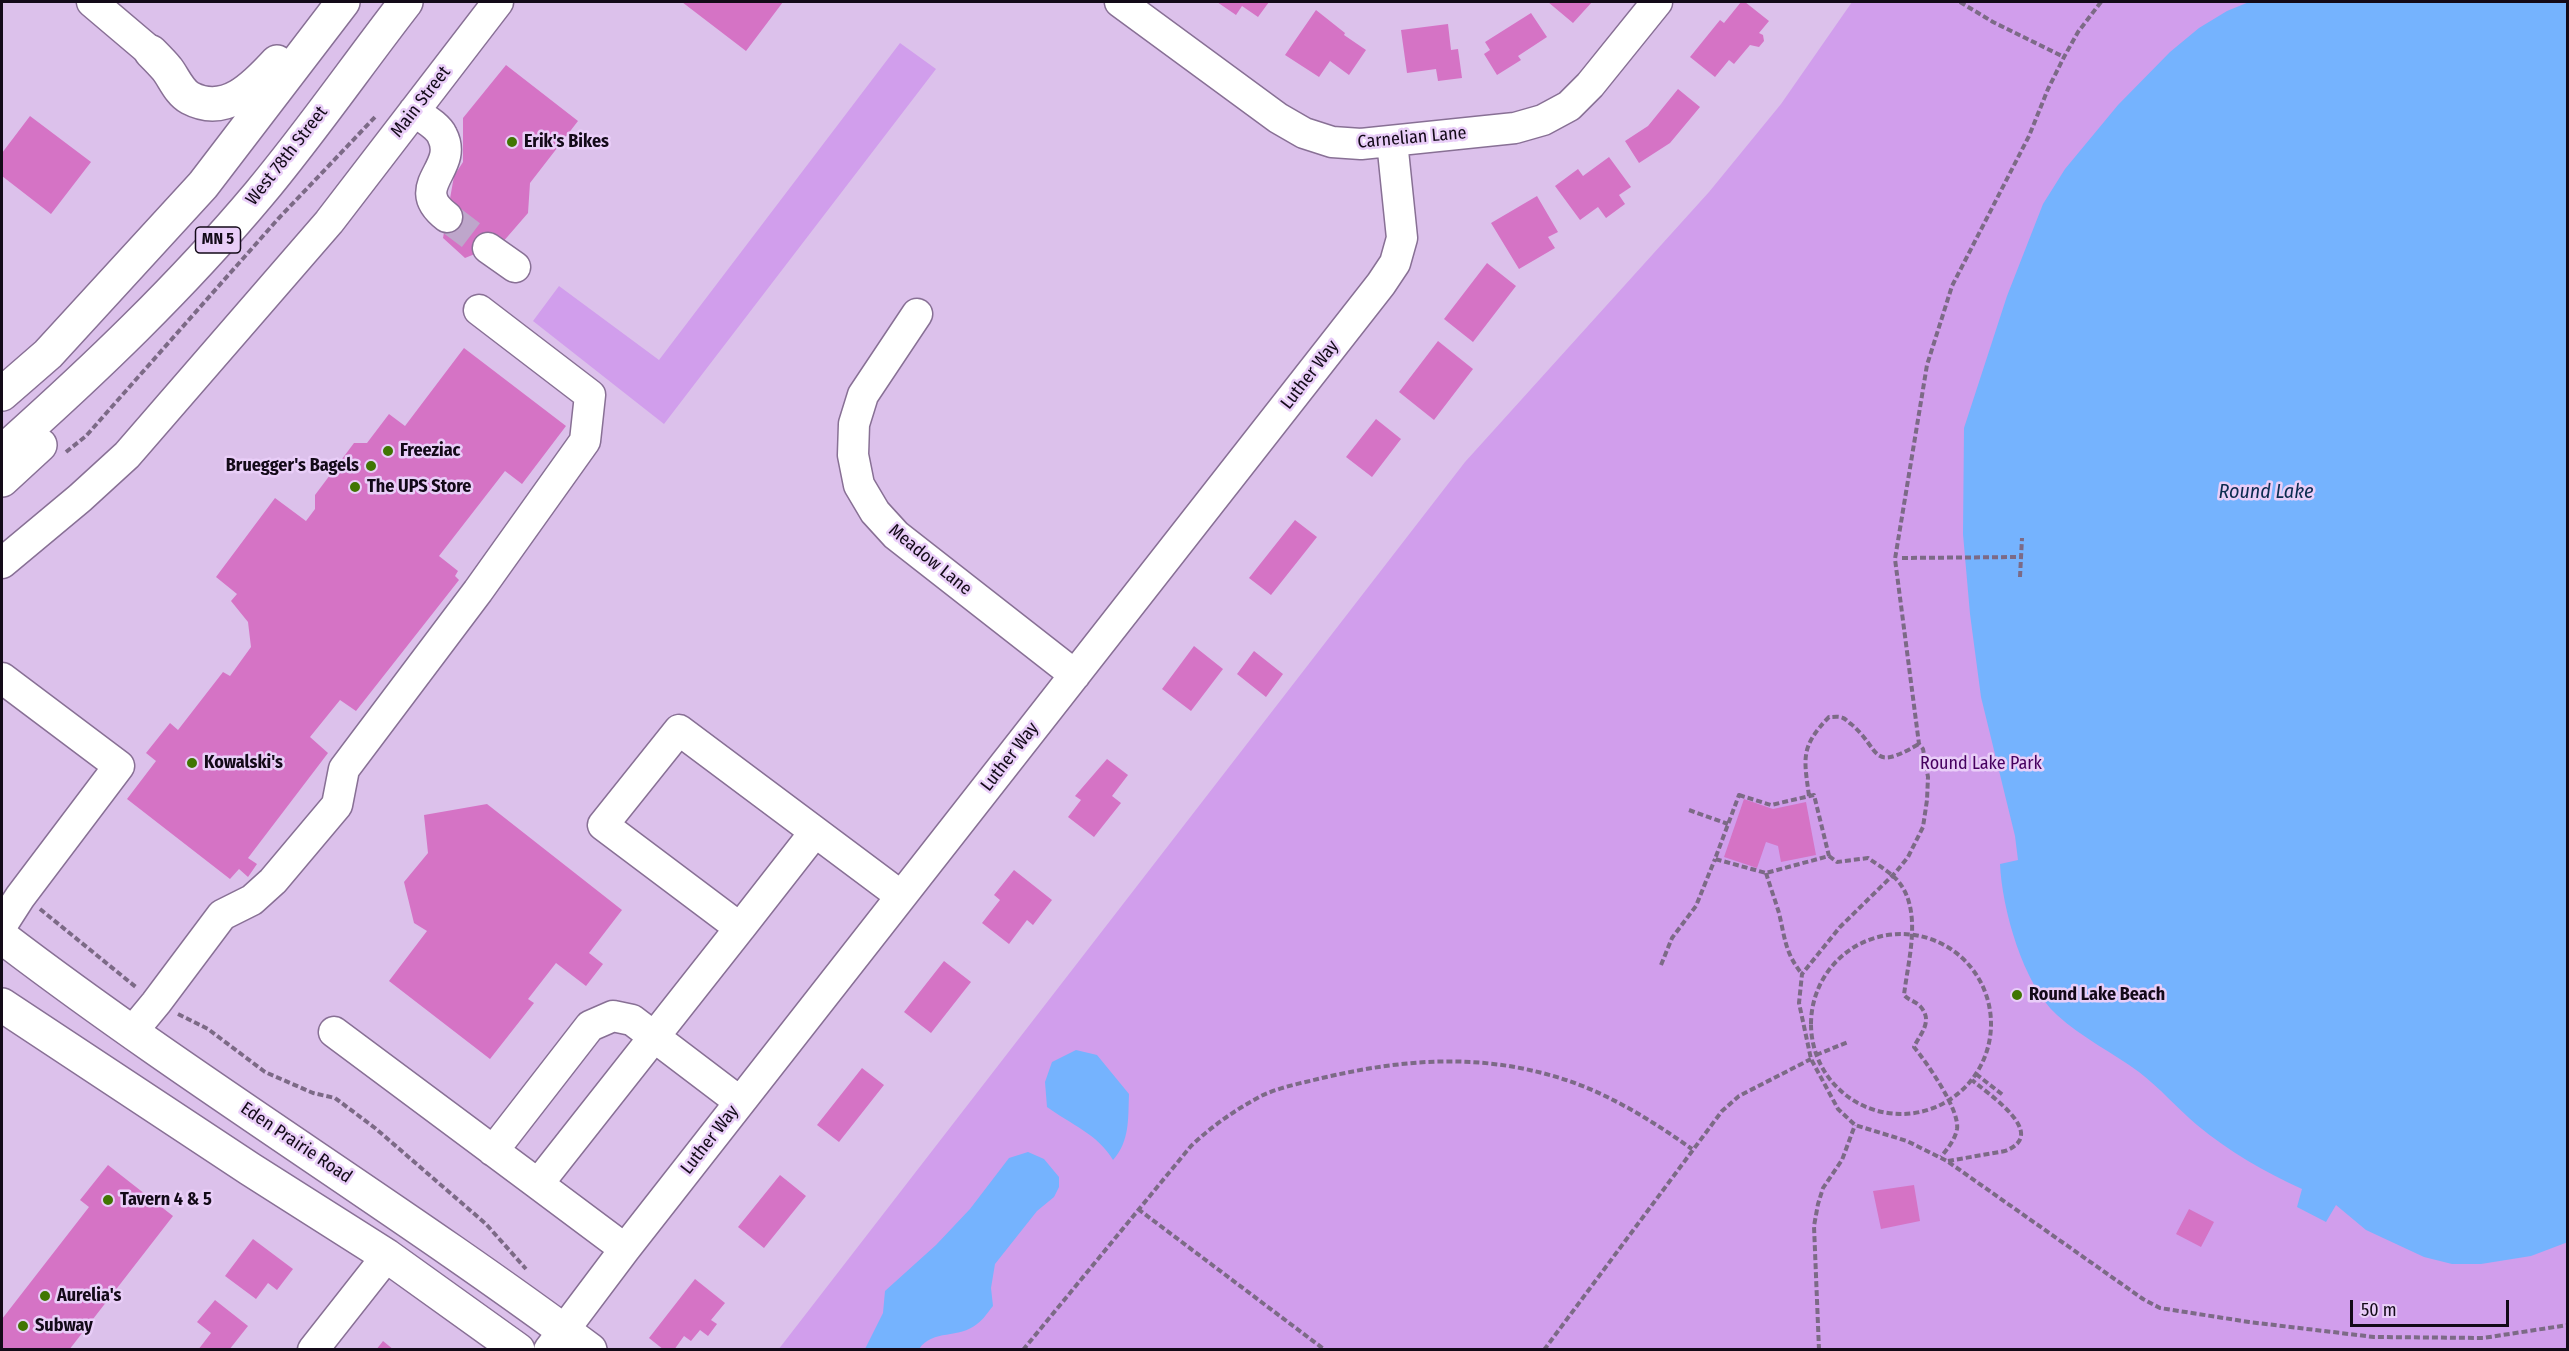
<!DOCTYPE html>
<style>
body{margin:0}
#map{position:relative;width:2569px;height:1351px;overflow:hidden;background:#dcc1eb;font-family:"Fira Sans Condensed",sans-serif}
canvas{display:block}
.frame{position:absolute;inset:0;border:3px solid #130a18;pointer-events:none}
.scale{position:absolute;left:2350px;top:1300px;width:159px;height:27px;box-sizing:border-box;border:3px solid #130a18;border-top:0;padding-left:8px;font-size:18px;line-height:21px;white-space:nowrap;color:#130a18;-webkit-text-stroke:4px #e9cef8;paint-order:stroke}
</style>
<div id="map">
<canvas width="2569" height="1351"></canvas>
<div class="frame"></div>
<div class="scale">50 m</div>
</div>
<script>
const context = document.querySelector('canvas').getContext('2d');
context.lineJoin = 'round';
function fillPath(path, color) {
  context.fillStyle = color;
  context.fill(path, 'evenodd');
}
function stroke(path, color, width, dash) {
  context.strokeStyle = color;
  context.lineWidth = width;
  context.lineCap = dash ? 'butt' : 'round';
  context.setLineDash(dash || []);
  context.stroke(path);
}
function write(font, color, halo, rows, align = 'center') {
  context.font = font + ' "Fira Sans Condensed",sans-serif';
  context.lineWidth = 5;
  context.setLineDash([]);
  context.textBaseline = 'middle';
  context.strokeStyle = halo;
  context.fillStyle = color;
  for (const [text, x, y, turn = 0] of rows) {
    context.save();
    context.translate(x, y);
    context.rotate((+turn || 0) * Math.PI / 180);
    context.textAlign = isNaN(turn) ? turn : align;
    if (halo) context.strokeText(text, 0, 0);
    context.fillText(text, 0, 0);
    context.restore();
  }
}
fillPath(new Path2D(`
 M1852,2H2567V1349L778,1350L1465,462L1709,192L1781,104Z
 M900,43L936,69L664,424L533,321L559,286L659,360Z`), '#d19eec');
fillPath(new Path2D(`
 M2249,2H2567L2568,1242L2531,1256L2481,1264H2452L2424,1257L2366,1230L2336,1205L2326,1222L2297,1207L2302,1189C2265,1172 2228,1151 2197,1125C2177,1108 2160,1088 2139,1072C2112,1052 2082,1038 2057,1015C2023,984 2002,909 2000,864L2018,860L2015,836L1981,697L1970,614L1963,534L1964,428L2007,296L2043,204L2065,169L2118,105L2170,52L2199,28L2227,11Z
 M1076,1050L1097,1055L1129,1094C1128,1119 1130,1141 1113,1160C1098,1134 1070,1124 1047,1107L1045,1082L1052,1062Z
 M1028,1152L1044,1159L1059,1177V1187L1054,1197L1037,1211L995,1264L991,1288L993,1306C988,1312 983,1320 977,1324C959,1339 933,1329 919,1349H865L883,1313L885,1291L936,1245L970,1209L1009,1158Z`), '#75b3fe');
fillPath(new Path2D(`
 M682,2H783L746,51Z
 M1217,2H1269L1258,17L1242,6L1236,15Z
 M1548,2H1592L1573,23Z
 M1741,2H1745L1769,21L1759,33L1763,35L1764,41L1759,47L1750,45L1734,64L1729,60L1715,77L1690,57L1720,20L1724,23Z
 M1316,10L1345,33L1344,35L1366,50L1349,75L1330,61L1319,77L1285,55Z
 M1531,13L1547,37L1518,56L1521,60L1497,75L1484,54L1490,50L1485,42Z
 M1448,24L1451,50L1458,49L1462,78L1438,81L1436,69L1407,73L1401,30Z
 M506,65L578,121L530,183L528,213L502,243L465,258L443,238L454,176L463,162V118Z
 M1678,89L1700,107L1670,143L1639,163L1625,141L1648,126Z
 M30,116L91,162L51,214L2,176V153Z
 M1609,157L1631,187L1619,195L1625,204L1606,218L1598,207L1580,220L1555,186L1578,169L1583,176Z
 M1537,196L1558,232L1548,237L1555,248L1519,269L1491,223Z
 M1487,263L1516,286L1473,342L1444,319Z
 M1438,341L1473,369L1434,420L1399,392Z
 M464,348L566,426L522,484L505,471L439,556L458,571L455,576L459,580L356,711L340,700L310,737L328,753L248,858L257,864L248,877L239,869L230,879L127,799L156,761L146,753L170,723L178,730L223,672L230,676L251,647L248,622L231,601L237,594L216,577L275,498L306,521L315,509V495L354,443H367L389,414L405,426Z
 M1376,419L1401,439L1372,477L1346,457Z
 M1295,520L1317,537L1271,595L1249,578Z
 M1194,646L1223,669L1191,711L1162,689Z
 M1254,651L1283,674L1266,697L1237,674Z
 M1107,759L1128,775L1112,796L1121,803L1094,837L1068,817L1081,800L1075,796Z
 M1744,799L1773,809L1806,802L1816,855L1781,862L1778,846L1766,842L1757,868L1724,857Z
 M487,804L622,910L589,953L603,964L586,986L556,963L528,999L534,1003L490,1059L389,981L427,931L414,923L404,882L428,853L424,815Z
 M1014,870L1052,900L1033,925L1027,920L1009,944L982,923L1000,900L994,895Z
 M944,961L971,982L931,1033L904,1012Z
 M862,1068L884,1085L839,1142L817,1125Z
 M108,1165L173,1216L69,1350H2V1319L89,1207L80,1200Z
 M780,1175L806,1196L764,1248L738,1227Z
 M1914,1185L1920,1221L1881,1229L1873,1191Z
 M2189,1209L2214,1222L2201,1247L2176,1234Z
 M253,1239L293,1269L277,1290L268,1283L256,1299L225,1276Z
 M695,1279L725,1303L711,1320L717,1324L708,1336L700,1330L691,1341L684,1336L674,1350H664L649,1338Z
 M215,1300L248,1326L229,1350H198L211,1333L197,1322Z
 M383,1341L394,1350H376Z`), '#d573c5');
stroke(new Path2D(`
 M447,217L488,248`), '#bea6cb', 30, [30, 15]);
const minor = new Path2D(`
 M92,2L151,52
 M1120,2L1278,118L1304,133L1332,142L1361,144L1515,128L1543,120L1569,106L1590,85L1657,2
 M414,111C422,117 438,126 442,135C460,169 406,186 447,217
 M488,248L515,267
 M917,314L863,395L854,424L853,455L859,485L875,512L896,535L1075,675
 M2,563L80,498L127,455L329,222L498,2
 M2,678L119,766L20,897L2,925
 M815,832L740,928L603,825L679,730L901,896
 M132,1032L156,1003L222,915L252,900L273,881L337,805L344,769L478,591L585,441L590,395L479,310
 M334,1032L538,1184L740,928
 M493,1151L590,1026L613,1016L632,1020L740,1102
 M538,1184L625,1249
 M313,1350L387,1256
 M549,1350L625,1249L1381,284L1395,263L1402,238L1392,141`);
const major = new Path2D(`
 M151,52C156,57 162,63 167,69C174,78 179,92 190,98C226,117 255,86 277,62
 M2,394L48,354L203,185L343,2
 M2,452C93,371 181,287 259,194C311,132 357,65 406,2
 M2,480L40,445
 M2,937C192,1082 398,1207 590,1350
 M2,1005L250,1169L387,1256L518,1350`);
stroke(minor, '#887095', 33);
stroke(major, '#887095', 36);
stroke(new Path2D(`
 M1960,2L1993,22L2064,57
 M2101,2L2078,32L2064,57L2048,89L2029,136L1952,286L1927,365L1895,559L1919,744L1923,749L1928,777L1927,800L1923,827L1908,857L1896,872L1840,927L1802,974L1799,1003L1811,1059L1838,1109L1855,1125L1907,1141L1947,1161L2143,1299L2160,1308L2249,1322L2374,1337L2483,1338L2568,1325
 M66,452L86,436L278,219L376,116
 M1902,558L2021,557
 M2020,577L2022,538
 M1739,795L1771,805L1814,795L1829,856L1766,873L1715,859Z
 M1809,796C1804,758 1800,747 1829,717C1833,717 1840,716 1843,718C1846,719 1848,722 1851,724C1882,750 1869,773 1919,744
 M1689,810L1728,824
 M1829,856L1837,862L1868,858C1878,865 1890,872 1898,881C1923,911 1908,960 1904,995C1908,1000 1915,1001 1920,1006C1934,1021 1920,1034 1914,1047C1927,1063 1960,1110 1957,1129C1955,1140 1947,1149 1941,1157
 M1766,873C1770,886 1775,900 1779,913C1785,938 1785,953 1802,974
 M40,909L137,988
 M1811 1024a90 90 0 1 1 180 0a90 90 0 1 1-180 0Z
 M1661,965L1672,938L1696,906L1715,859
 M178,1014L208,1029L265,1072L313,1093L335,1098L375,1128L486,1224L526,1269
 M1816,1055L1848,1042
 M1976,1074L2003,1095
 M1948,1161L2005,1151C2050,1134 1988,1094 1972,1080
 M1138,1209L1325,1350
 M1023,1350L1191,1146C1212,1126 1235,1110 1261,1096C1280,1087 1302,1083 1322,1078C1404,1059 1479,1053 1560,1078C1608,1093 1651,1120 1692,1149
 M1544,1350L1722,1111L1739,1096L1811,1059
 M1819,1350L1814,1226L1818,1204L1823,1188L1842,1160L1855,1125`), '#7c6a86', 4, [6, 3]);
stroke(minor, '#fff', 30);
stroke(major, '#fff', 33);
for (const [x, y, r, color] of [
 [512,142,6,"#407602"],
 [388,451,6,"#407602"],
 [371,466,6,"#407602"],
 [355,487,6,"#407602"],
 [192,763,6,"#407602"],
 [2017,995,6,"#407602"],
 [108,1200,6,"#407602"],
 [45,1296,6,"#407602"],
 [23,1326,6,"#407602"]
]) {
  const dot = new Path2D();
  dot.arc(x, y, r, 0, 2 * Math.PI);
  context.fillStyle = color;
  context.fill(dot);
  stroke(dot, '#e9cef8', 2);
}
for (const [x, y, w] of [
 [218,240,45]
]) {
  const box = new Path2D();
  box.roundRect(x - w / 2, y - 13, w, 26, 4.5);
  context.fillStyle = '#e9cef8';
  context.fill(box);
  stroke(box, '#130a18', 1.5);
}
write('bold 16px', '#130a18', null, [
 ["MN 5",218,240]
]);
write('18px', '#130a18', '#e9cef8', [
 ["Main Street",421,102,-52],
 ["Carnelian Lane",1412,138,-5],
 ["West 78th Street",287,156,-52],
 ["Luther Way",1310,375,-52],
 ["Meadow Lane",930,560,39],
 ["Luther Way",1010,757,-52],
 ["Luther Way",710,1140,-52],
 ["Eden Prairie Road",296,1143,34]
]);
write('bold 18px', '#130a18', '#e9cef8', [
 ["Erik's Bikes",524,142],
 ["Freeziac",400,451],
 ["Bruegger's Bagels",359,466,"right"],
 ["The UPS Store",367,487],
 ["Kowalski's",204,763],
 ["Round Lake Beach",2029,995],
 ["Tavern 4 & 5",120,1200],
 ["Aurelia's",57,1296],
 ["Subway",35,1326]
], 'left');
write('18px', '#46005f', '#e9cef8', [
 ["Round Lake Park",1981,764]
]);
write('italic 20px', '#0b2c4f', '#e9cef8', [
 ["Round Lake",2266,492]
]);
</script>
